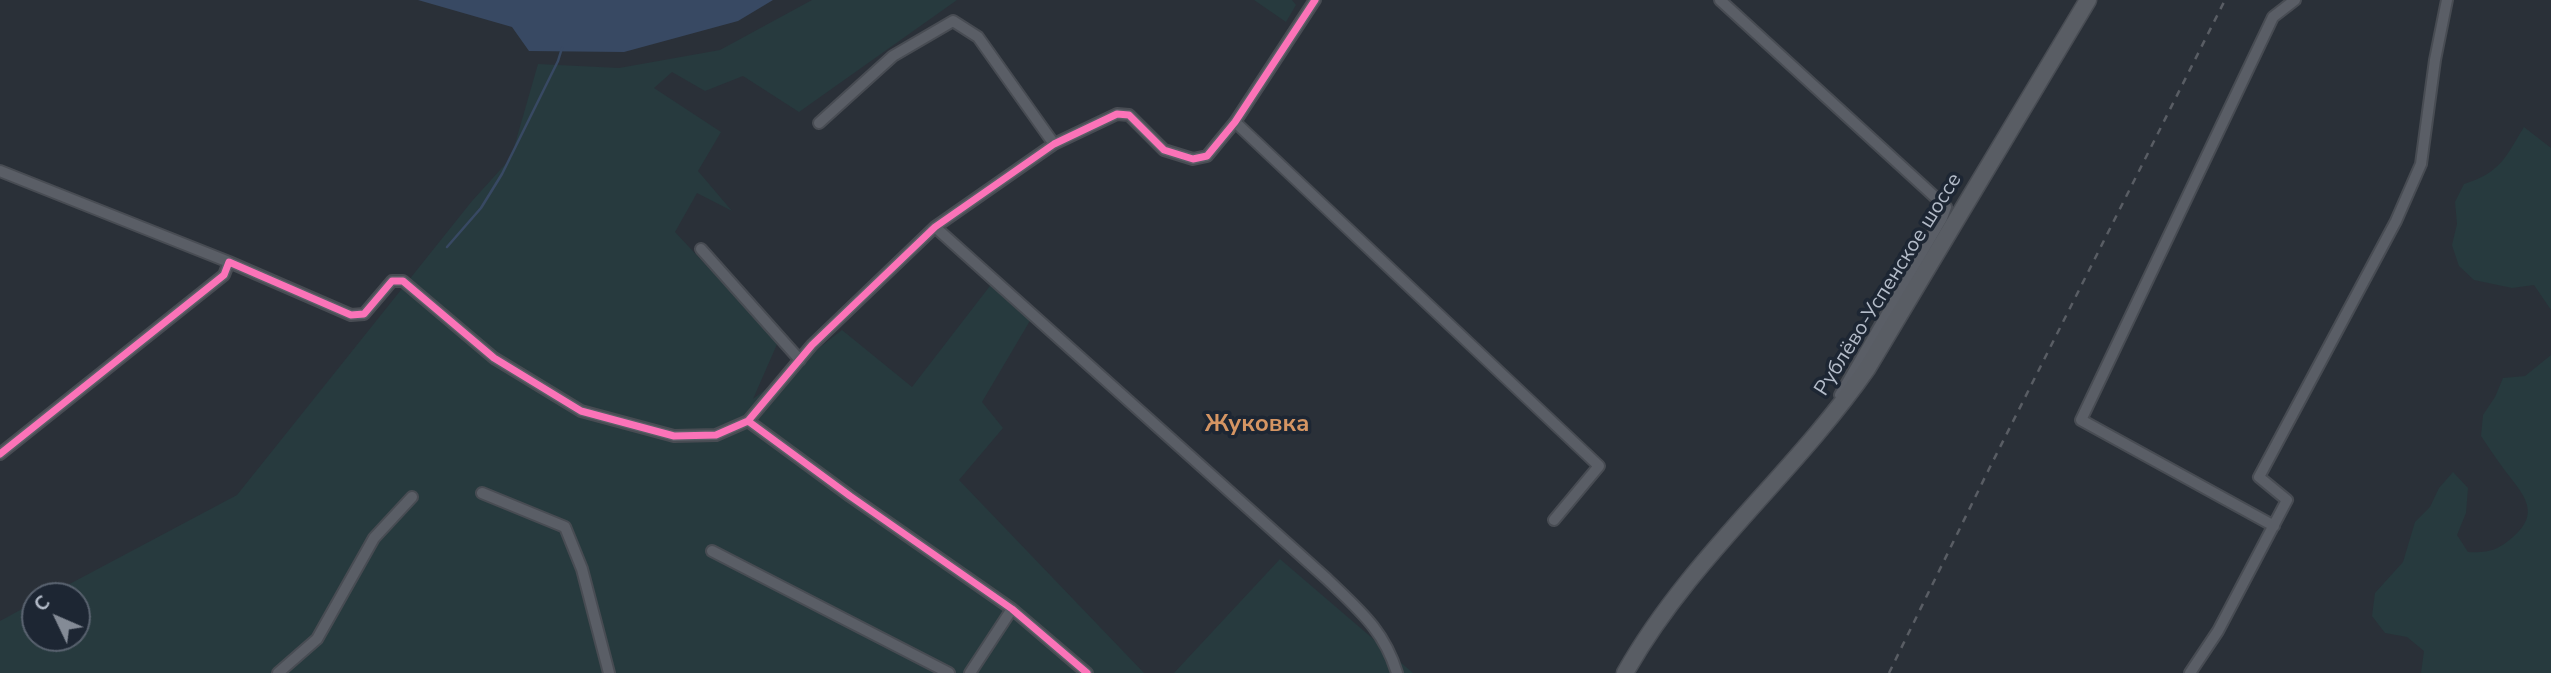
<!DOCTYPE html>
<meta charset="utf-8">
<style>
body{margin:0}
#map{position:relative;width:2551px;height:673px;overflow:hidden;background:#2a3038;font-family:"Nunito Sans",sans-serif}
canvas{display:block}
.north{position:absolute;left:21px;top:582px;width:70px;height:70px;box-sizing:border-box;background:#1d2633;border:2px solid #59626f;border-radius:50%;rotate:314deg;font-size:19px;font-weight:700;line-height:28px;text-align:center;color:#b4bcc9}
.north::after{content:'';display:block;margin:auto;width:24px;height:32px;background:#848b96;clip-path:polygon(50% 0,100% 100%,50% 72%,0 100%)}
</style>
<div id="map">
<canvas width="2551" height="673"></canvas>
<div class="north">С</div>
</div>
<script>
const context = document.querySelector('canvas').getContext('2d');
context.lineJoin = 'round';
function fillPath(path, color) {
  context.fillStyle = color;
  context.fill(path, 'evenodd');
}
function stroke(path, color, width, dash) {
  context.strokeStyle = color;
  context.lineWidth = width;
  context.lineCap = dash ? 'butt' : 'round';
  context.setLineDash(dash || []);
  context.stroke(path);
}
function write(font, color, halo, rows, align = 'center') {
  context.font = font + ' "Nunito Sans",sans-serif';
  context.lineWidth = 7;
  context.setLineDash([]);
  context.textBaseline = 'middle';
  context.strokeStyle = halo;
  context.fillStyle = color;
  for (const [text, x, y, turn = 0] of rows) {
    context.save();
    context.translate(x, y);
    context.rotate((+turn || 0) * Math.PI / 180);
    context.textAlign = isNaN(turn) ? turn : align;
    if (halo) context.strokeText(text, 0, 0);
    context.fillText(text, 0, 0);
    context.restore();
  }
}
fillPath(new Path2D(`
 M812,0H957L799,112L743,76L705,91L672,72L654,88L721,132L698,171L732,211L697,193L675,232L778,342L753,399L842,330L912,387L993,282L1031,319L982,402L1003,428L959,480L1144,673H0V621L35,602V638H77V596H47L237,495L472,201L511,158L538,64L619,68L720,50Z
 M1254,0H1292L1296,5L1286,22Z
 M2524,127L2551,148V310L2534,285L2512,288L2474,280L2459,266L2452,245L2457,224L2455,202L2464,184C2501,172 2505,158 2524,127Z
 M2551,355V673H2421L2424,651L2407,637L2385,633L2372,616L2375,593L2403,562L2415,522L2430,507L2439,488L2453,472L2468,488L2466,513L2457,535L2468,552C2488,553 2497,551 2513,537C2541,513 2524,495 2506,472C2497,460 2489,448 2481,436L2483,415L2495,397L2503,378L2525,376Z
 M1280,559L1413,673H1174Z`), '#273a3e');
fillPath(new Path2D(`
 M418,0H773L738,21L624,52L529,51L512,27Z`), '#384963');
stroke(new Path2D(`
 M447,247L481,208L502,174L558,61L562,48`), '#384963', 2.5);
const street = new Path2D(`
 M1720,0L1946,207L1942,218L1840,395
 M1235,122L1599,466L1554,520
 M819,123L893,56L953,21L978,37L1054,144
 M0,171L229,262
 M935,227L1327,579C1359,610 1384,630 1397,673
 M701,249L800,360
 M748,421L812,345L935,227L1054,144L1117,114L1129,115L1164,150L1193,159L1207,156L1235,122L1315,0
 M0,454L224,275L229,262L351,315L364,314L392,281H403L494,358L581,411L674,436L716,435L748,421L850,496L1012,609L1087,673
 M482,493L565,527L582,569L609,673
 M2274,526L2081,420L2273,17L2295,0
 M712,551L949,673
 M278,673L317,639L374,538L412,497
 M970,673L1012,609
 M2190,673L2218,631L2287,500L2259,477L2396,221L2421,164L2435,60L2447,0`);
const secondary = new Path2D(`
 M1625,673C1689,559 1793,475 1867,369L2088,0`);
stroke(street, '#484c53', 14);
stroke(secondary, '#484c53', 19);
stroke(street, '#5a5e66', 10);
stroke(secondary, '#595d64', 16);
stroke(new Path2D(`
 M1889,673L1989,469L2225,0`), '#595d64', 2.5, [7, 7]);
stroke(new Path2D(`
 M748,421L812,345L935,227L1054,144L1117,114L1129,115L1164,150L1193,159L1207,156L1235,122L1315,0
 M0,454L224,275L229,262L351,315L364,314L392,281H403L494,358L581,411L674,436L716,435L748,421L850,496L1012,609L1087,673`), '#fb73b8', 7);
write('21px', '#b4bcc9', '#1d2633', [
 ["Рублёво-Успенское шоссе",1889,285,-58]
]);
write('bold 24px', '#d59563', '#1d2633', [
 ["Жуковка",1257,425]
]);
</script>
